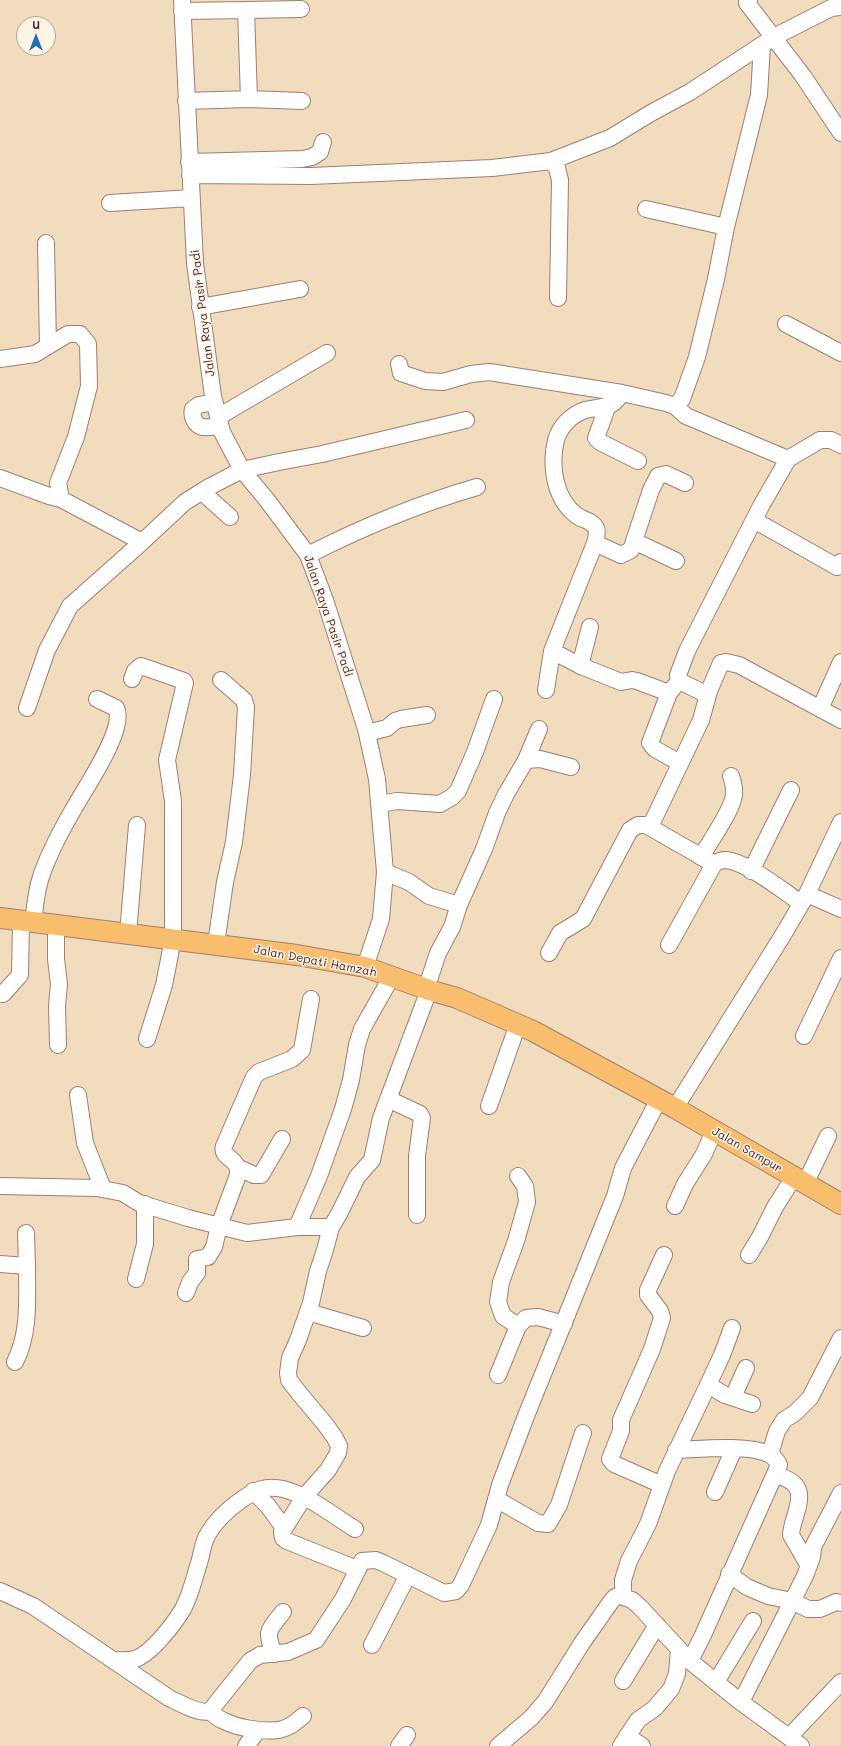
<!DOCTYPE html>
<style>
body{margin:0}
#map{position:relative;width:841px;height:1746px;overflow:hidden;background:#f2dcbe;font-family:Mali,sans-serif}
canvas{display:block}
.north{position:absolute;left:16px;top:16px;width:40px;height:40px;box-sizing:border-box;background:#fcf5e5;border:1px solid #b59f9b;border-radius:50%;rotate:0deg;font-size:11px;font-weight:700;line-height:16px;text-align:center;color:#4a1f2b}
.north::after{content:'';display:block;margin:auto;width:14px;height:18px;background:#1f6fb2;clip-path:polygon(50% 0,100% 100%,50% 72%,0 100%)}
</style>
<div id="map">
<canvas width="841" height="1746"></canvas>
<div class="north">U</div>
</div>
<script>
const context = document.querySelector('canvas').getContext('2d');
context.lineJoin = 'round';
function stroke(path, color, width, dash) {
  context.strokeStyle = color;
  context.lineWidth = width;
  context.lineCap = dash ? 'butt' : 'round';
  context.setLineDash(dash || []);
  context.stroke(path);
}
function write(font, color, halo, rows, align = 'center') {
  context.font = font + ' Mali,sans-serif';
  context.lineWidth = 3;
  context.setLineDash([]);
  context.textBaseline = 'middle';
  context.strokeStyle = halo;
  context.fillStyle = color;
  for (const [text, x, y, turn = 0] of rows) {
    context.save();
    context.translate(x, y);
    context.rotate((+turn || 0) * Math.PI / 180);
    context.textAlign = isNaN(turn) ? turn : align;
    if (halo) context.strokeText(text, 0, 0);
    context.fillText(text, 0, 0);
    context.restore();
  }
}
const minor = new Path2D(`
 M182,0L195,263L213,396L222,432L242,470L267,500L308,555L325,600L366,729L377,779L385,872L381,919L365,967
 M749,0L747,3L803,76L841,133
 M246,10L301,9
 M182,11L246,10L249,99L186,101
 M249,99L302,101
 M551,161L557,168L560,180L558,298
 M189,162L302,159L312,157L320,152L323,142
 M190,175L311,176L492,168L551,161L610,138L651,113L690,92L774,37L831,8L841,7
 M110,203L192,198
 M646,209L726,227
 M46,243L48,346
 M200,307L300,289
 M786,324L841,353
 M0,359L35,354L68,334H80L88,344L89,386L76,437L58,483L61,499L142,542L185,502L209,487L242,470L279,462L322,454L466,420
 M399,364L401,373L425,381L443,382L471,374L489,372L622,393L666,403L675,406L682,399L697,357L716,279L726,227L759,95L762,45
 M622,393C619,397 615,403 612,404C604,408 593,408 585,410C571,415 560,426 556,440C550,465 554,498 576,515C582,520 592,520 596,528C598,533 596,539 595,543L621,555L631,550L651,490L658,476L666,474L685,483
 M214,402L199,405L193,409C191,416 195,426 203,427C208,428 215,426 220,426
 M608,405L596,438L600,442L638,461
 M675,406L686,416L788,459
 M218,417L327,353
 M0,478L49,496L61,499
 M202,492L230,517
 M754,520L837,567L841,562
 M634,541L676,561
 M308,555C363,527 418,504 477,487
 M552,651L595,543
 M580,666L590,627
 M132,679L135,671L141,666L184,681L185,683L167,760L173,801V939L164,985L147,1039
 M679,681L708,695
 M546,690L552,651L581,666L621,682L632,680L637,681L669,693
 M27,708L47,650L70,606L142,542
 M820,709L841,662
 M367,733L387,728L395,721L401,719L427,715
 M526,760L540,759L571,767
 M680,763L655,749L650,743L669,693L679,681L678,675L687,651L761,506L788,459L820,440H831L841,445
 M380,804L397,801L440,804L452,797L458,791L475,752L494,699
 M650,827L701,720L709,691L721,663L726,662L739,665L841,720
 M701,857C710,841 732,811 734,795C735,788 733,782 731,776
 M751,871L791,790
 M385,872L409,882L429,896L459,905L484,849L497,813L506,794L526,760L539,729
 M807,894L841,909
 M33,922C35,908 36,893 40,880C46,860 62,829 73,810C83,791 127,729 116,708L97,699
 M56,925V959L59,984L57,1006L58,1045
 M128,934L137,825
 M216,944L225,882L234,842L242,775L246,707L244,700L221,680
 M669,945L714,864
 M549,953L560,933L583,919L630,830L638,825H646L714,864C718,861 721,860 726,860C747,862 783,891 801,903
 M426,989L438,953L452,927L459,905
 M3,994L20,975L21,921
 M804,1036L841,958
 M78,1095L85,1143L103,1189
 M388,1099L420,1114L422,1118L417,1156V1215
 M489,1106L518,1024
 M675,1108L783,935L807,894L841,822
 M239,1168L254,1175H261L282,1139
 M518,1176L525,1186L527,1202L516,1241L501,1282L498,1302L503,1316L518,1326
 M805,1184L828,1136
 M0,1186L97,1188L123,1193L139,1203L188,1218L247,1233L297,1227H331L325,1250L318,1271L311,1303L298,1340L290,1358L288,1373L289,1380L299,1393L325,1424L335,1438L339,1446L338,1453L328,1470L304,1497L282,1532L283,1538L287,1541L357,1569
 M675,1206L685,1184L704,1154L714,1131
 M297,1227L319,1176L343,1109L351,1080L357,1045L362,1029L392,976
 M331,1227L339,1214L357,1177L372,1160L381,1118L429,990
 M26,1233L27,1266
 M749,1255L760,1237L775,1207L794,1177
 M0,1264L27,1266C27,1298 30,1333 15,1362
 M136,1279L145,1244V1204
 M186,1293L190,1282L197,1273V1259L208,1257L214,1247L219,1226L238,1175C240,1157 220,1159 224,1146L254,1077L259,1072L292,1059L302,1050L311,999
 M308,1312L363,1328
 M498,1375L518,1326L526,1318L538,1317L564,1324
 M708,1385L722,1355L732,1328
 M733,1397L746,1368
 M676,1450C701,1449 747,1444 769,1454C773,1456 777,1461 779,1465L703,1635L690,1661
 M770,1454L777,1431L784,1420L795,1413L810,1398L841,1338
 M776,1474C781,1477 789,1479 793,1483C808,1495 791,1520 791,1535L809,1566
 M662,1485L614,1464L610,1459L621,1431V1420L652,1349L662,1318L660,1311L648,1295V1290L664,1255
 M253,1491L268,1506L284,1528
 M715,1492L734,1449
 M496,1499L538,1523L548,1524L559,1505L583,1433
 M729,1574L747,1587L768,1596L792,1601L808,1609H820L836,1602L841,1603
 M0,1591L33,1606L169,1698C178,1702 200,1715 210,1711L250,1661L260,1655L288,1652L316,1640L343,1599L362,1561L376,1560L383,1563L444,1593L456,1591L461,1585L489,1525L500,1485L526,1416L615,1196L623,1168L659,1099
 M623,1596V1580L629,1561L648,1524L667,1471L708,1385L725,1395L752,1404
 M372,1645L408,1575
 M274,1654C265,1631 268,1631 283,1612
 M114,1660C121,1660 128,1661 135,1659C151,1654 174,1624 183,1609C190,1596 194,1580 198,1566C202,1556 202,1543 208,1534C216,1520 227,1510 241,1500C255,1490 266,1485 283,1489C308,1495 334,1516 355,1529
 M623,1681L657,1625
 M716,1682L753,1621
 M741,1702L805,1576L812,1557L813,1547L841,1493
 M210,1711C213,1714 217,1718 222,1720C237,1728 262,1732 279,1730C289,1728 296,1722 303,1716
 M627,1736L642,1746
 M789,1737L841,1682
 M246,1746L258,1730
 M399,1746L407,1735
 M498,1746L531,1718L545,1702L582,1643L610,1603L615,1597L620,1596L632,1600L640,1607L690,1661L738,1700L801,1746
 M621,1746L638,1720L655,1708L671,1689L677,1674L679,1649`);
const major = new Path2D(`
 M0,918L297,955L365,967L429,990L457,998L533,1031L675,1108L841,1204`);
stroke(minor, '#9e7e74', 18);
stroke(major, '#9e7e74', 22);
stroke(minor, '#fff', 16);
stroke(major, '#f9be6d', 20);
write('12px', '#4a1f2b', '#fcf5e5', [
 ["Jalan Raya Pasir Padi",203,313,-97],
 ["Jalan Raya Pasir Padi",328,616,71],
 ["Jalan Depati Hamzah",315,961,11],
 ["Jalan Sampur",747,1150,30]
]);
</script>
